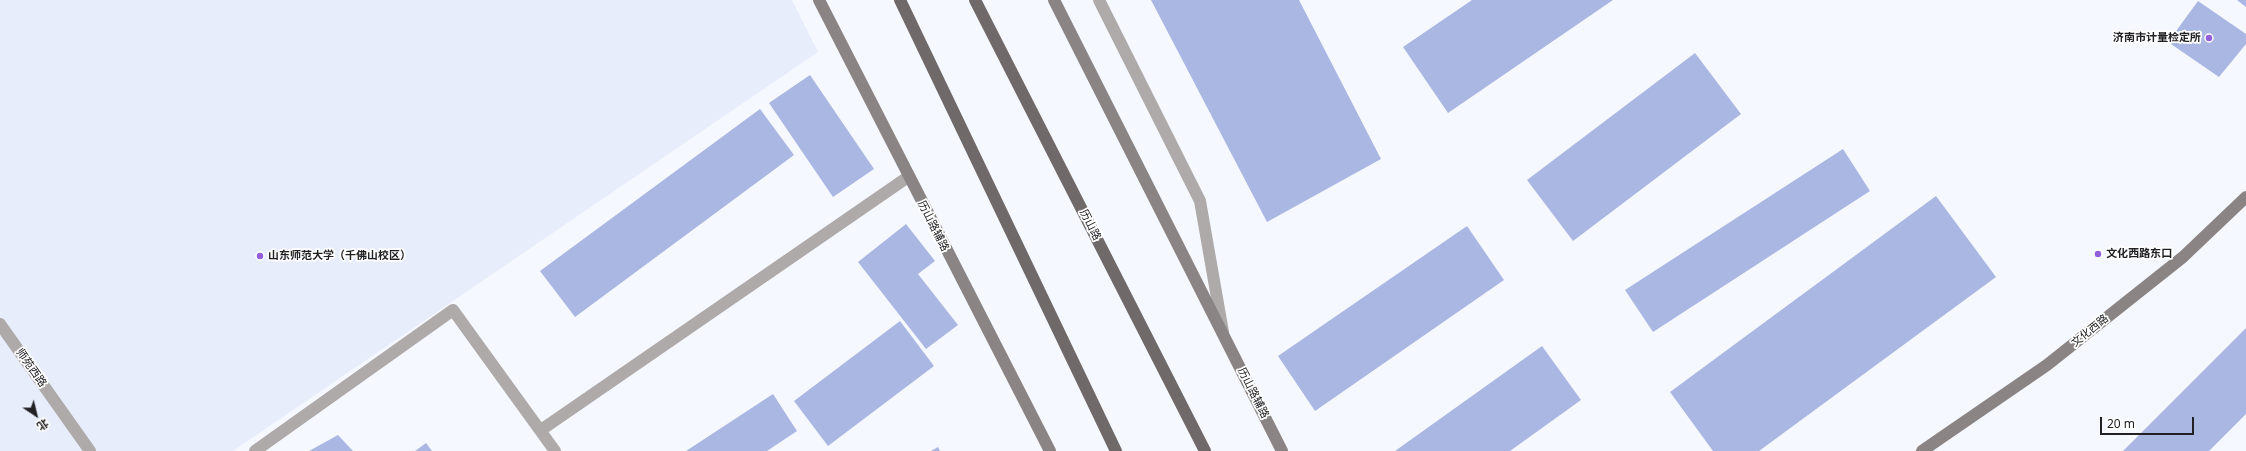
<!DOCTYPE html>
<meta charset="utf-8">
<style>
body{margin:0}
#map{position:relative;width:2246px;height:451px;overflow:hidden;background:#f6f8ff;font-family:"Noto Sans","Noto Sans SC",sans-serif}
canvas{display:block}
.north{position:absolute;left:16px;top:395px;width:40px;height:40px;-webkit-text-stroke:3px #fff;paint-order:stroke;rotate:145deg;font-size:11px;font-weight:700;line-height:16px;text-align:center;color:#212124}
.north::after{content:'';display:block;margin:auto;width:14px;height:18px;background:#212124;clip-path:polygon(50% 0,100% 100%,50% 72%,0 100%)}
.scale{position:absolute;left:2100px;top:417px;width:94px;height:18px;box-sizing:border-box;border:2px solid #212124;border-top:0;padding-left:5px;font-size:12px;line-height:14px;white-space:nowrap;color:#212124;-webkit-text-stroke:3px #fff;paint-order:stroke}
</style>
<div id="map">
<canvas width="2246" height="451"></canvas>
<div class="north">北</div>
<div class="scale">20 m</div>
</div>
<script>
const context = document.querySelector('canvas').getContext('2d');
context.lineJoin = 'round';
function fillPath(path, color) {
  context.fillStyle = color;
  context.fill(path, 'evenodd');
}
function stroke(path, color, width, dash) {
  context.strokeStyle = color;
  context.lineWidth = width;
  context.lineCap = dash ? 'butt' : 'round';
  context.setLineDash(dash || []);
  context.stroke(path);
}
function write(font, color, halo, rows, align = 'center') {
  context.font = font + ' "Noto Sans","Noto Sans SC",sans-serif';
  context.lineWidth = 3.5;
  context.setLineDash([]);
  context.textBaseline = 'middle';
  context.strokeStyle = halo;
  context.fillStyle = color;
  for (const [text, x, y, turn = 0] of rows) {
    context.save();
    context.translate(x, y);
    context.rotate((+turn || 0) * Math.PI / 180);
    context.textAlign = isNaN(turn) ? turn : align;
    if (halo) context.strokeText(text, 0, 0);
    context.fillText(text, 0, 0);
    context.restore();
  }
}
fillPath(new Path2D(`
 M0,0H792L818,52L233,451H0Z`), '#e8edfb');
fillPath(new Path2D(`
 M1151,0H1299L1381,159L1267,222Z
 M1472,0H1613L1448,113L1403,47Z
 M2237,0H2246V7Z
 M2198,1L2246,34V44L2219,77L2168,42Z
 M1695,53L1741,114L1573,241L1527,180Z
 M810,75L874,169L833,197L769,103Z
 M760,109L794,155L575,317L540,271Z
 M1843,149L1870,191L1653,332L1625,290Z
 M1936,196L1996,277L1759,451H1713L1670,392Z
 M906,224L935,261L918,274L958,325L926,349L858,262Z
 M1467,226L1504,280L1315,411L1278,356Z
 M900,321L934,366L828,446L794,401Z
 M2246,328V414L2209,451H2123Z
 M1542,346L1581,400L1510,451H1395Z
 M773,394L797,431L767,451H686Z
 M338,435L353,451H309Z
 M426,443L432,451H415Z
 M938,447L940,451H931Z`), '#aab7e3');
stroke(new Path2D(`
 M1099,0L1200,201L1223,332
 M0,324L90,451
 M541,430L908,177
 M255,451L453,310L555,451`), '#aeaaaa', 12);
stroke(new Path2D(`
 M819,0L1050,451
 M1054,0L1282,451
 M1922,451L2047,365L2183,257L2246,197`), '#8a8484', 12);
stroke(new Path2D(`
 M900,0L1116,451
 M975,0L1205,451`), '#706969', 12);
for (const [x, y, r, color] of [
 [2209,38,4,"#925fd8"],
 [2098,254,4,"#925fd8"],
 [260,256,4,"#925fd8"]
]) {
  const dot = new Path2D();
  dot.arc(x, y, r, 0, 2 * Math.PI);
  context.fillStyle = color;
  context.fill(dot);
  stroke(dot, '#fff', 1.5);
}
write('bold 11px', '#212124', '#fff', [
 ["济南市计量检定所",2201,38,"right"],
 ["文化西路东口",2106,254],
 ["山东师范大学（千佛山校区）",268,256]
], 'left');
write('11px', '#212124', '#fff', [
 ["历山路",1090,225,63],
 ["历山路辅路",933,226,63],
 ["文化西路",2090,331,-39],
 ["师苑西路",31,368,55],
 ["历山路辅路",1253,393,63]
]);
</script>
